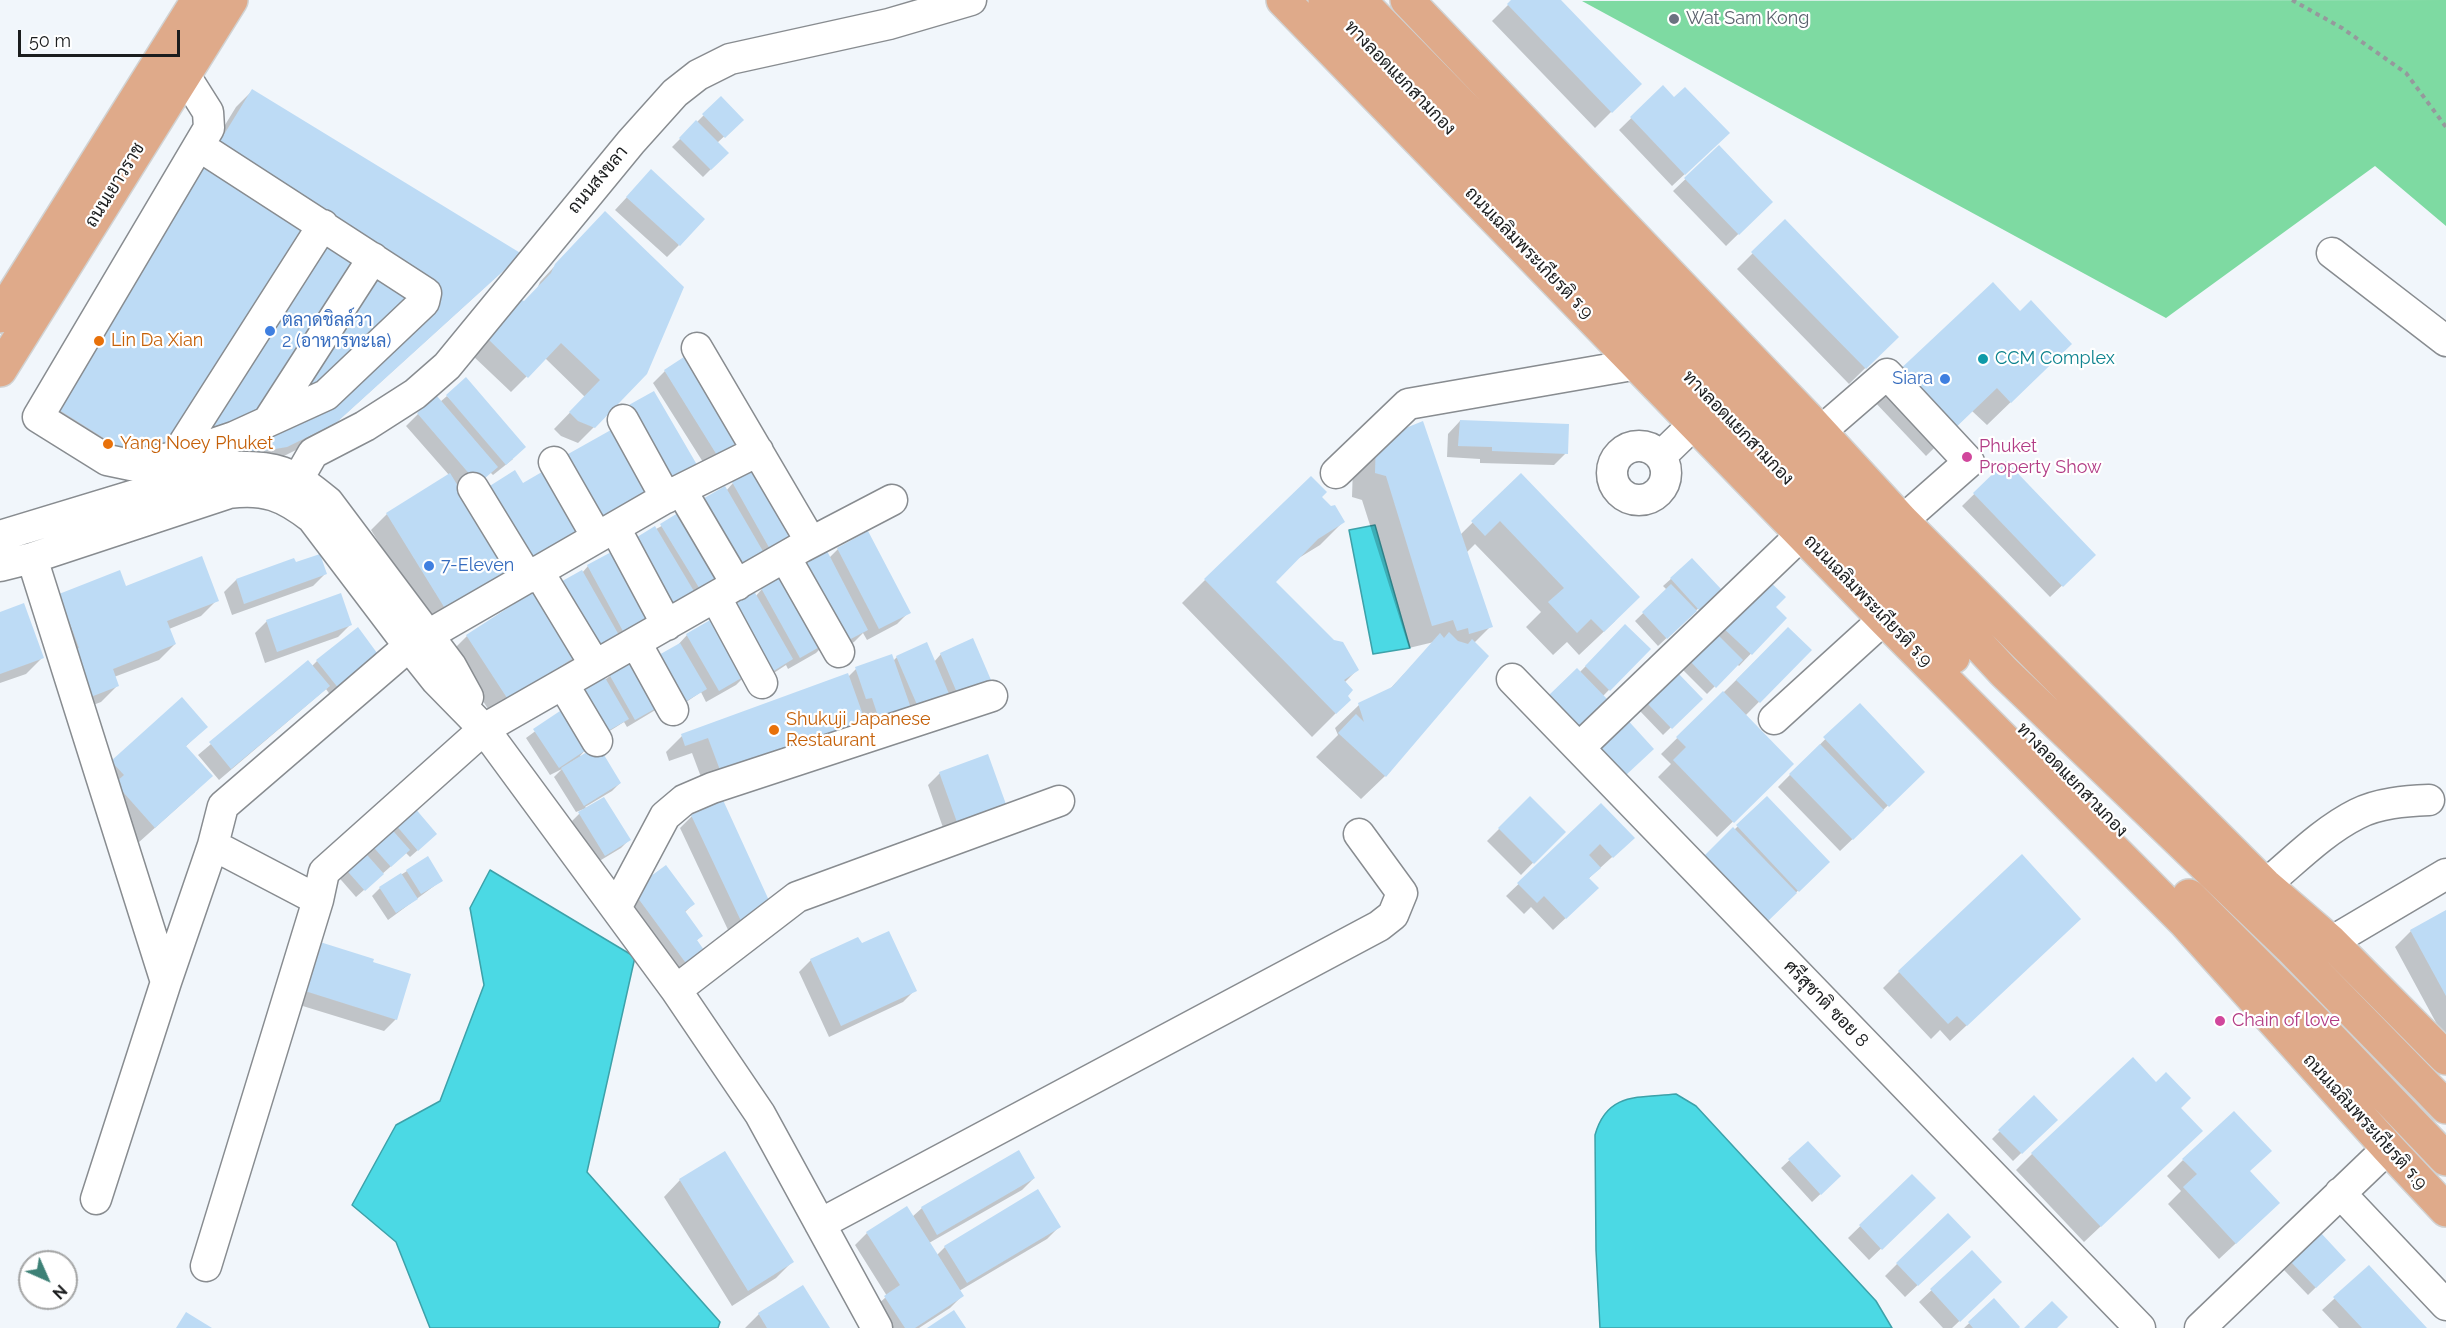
<!DOCTYPE html>
<meta charset="utf-8">
<style>
body{margin:0}
#map{position:relative;width:2446px;height:1328px;overflow:hidden;background:#f1f6fb;font-family:Raleway,sans-serif}
canvas{display:block}
.north{position:absolute;left:18px;top:1250px;width:60px;height:60px;box-sizing:border-box;background:#fff;border:2px solid #a4a5a5;border-radius:50%;rotate:135deg;font-size:16px;font-weight:700;line-height:24px;text-align:center;color:#1b1d1e}
.north::after{content:'';display:block;margin:auto;width:21px;height:27px;background:#3d8176;clip-path:polygon(50% 0,100% 100%,50% 72%,0 100%)}
.scale{position:absolute;left:18px;top:30px;width:162px;height:27px;box-sizing:border-box;border:3px solid #1b1d1e;border-top:0;padding-left:8px;font-size:18px;line-height:21px;white-space:nowrap;color:#1b1d1e;-webkit-text-stroke:4px #fff;paint-order:stroke}
</style>
<div id="map">
<canvas width="2446" height="1328"></canvas>
<div class="north">N</div>
<div class="scale">50 m</div>
</div>
<script>
const context = document.querySelector('canvas').getContext('2d');
context.lineJoin = 'round';
function fillPath(path, color) {
  context.fillStyle = color;
  context.fill(path, 'evenodd');
}
function stroke(path, color, width, dash) {
  context.strokeStyle = color;
  context.lineWidth = width;
  context.lineCap = dash ? 'butt' : 'round';
  context.setLineDash(dash || []);
  context.stroke(path);
}
function write(font, color, halo, rows, align = 'center') {
  context.font = font + ' Raleway,Sarabun,sans-serif';
  context.lineWidth = 4.5;
  context.setLineDash([]);
  context.textBaseline = 'middle';
  context.strokeStyle = halo;
  context.fillStyle = color;
  for (const [text, x, y, turn = 0] of rows) {
    context.save();
    context.translate(x, y);
    context.rotate((+turn || 0) * Math.PI / 180);
    context.textAlign = isNaN(turn) ? turn : align;
    if (halo) context.strokeText(text, 0, 0);
    context.fillText(text, 0, 0);
    context.restore();
  }
}
fillPath(new Path2D(`
 M2446,0V226L2375,166L2166,318L1582,1Z`), '#7edaa2');
const water = new Path2D(`
 M1375,525L1410,648L1373,654L1349,530Z
 M490,870L635,957L587,1172L720,1322L718,1328H430L396,1242L352,1205L396,1125L440,1101L484,985L470,908Z
 M1676,1094L1696,1106L1876,1301L1892,1328H1600L1596,1250L1595,1135C1607,1092 1638,1098 1676,1094Z`);
fillPath(water, '#4bd9e4');
stroke(water, '#3da1a9', 1.5);
fillPath(new Path2D(`
 M1513,0H1559L1640,83L1595,128L1492,21Z
 M1663,87L1716,145L1672,186L1619,130Z
 M252,91L504,270L318,439L270,463L136,485L41,425L236,107Z
 M721,98L742,120L717,143L727,153L703,177L672,147Z
 M1719,147L1771,202L1726,246L1673,191Z
 M640,183L679,245L667,257L615,210Z
 M1785,221L1897,337L1849,384L1737,269Z
 M589,229L683,287L594,427L578,443L561,436L554,429L585,397L545,358L511,392L472,355L536,291L540,282Z
 M2020,313L2046,368L1987,425L1972,411L1926,456L1872,399Z
 M665,371L744,443L708,470L653,383Z
 M447,396L513,459L493,475L490,472L465,494L458,486L457,487L511,575L433,630L371,530L387,514L449,475L406,426L418,414L440,402Z
 M1460,421L1566,453L1554,465L1480,463V459L1447,457L1448,434Z
 M1377,441L1460,535L1521,475L1615,621L1579,655L1567,642L1553,655L1526,627L1541,612L1475,544L1466,553L1491,626L1474,643L1487,656L1385,776L1361,799L1316,757L1338,735L1335,728L1359,705L1389,690L1434,642L1409,648L1362,500L1352,497L1353,465Z
 M2006,463L2094,555L2050,597L1962,506Z
 M733,483L797,535L649,618L611,644L577,654L562,670L492,715L451,652L467,636L555,619L582,573L588,566L726,491Z
 M1320,497L1343,522L1320,545L1294,561L1274,582L1357,670L1344,683L1349,700L1312,737L1182,603L1205,580Z
 M838,549L909,612L897,624L867,640L863,633L854,642L828,655L824,645L816,653L788,669L786,665L754,686L747,674L736,685L706,702L701,692L670,713L657,709L627,727L624,722L592,742L580,756L620,783L612,791L585,807L629,840L621,848L596,863L572,821L584,809L576,812L554,777L562,769L550,775L526,738L610,676L640,658L645,667L676,647L687,635L755,597L762,589L829,558Z
 M1692,560L1719,589L1658,646L1635,621L1667,590L1663,586Z
 M325,574L313,586L232,615L224,592L236,580Z
 M125,588L217,600L201,616L169,629L175,644L159,660L114,677L117,686L101,702L72,713L59,595Z
 M1753,591L1785,618L1739,666L1737,664L1707,694L1682,669Z
 M0,613L43,657L26,674L0,683Z
 M267,621L350,625L338,637L265,663L255,633Z
 M1625,626L1649,649L1602,697L1579,673Z
 M1788,629L1810,650L1745,716L1792,764L1717,837L1658,777L1671,764L1661,754Z
 M941,654L993,687L707,793L692,753L669,761L666,752L682,736L848,677L856,669L893,661L897,657L934,662Z
 M378,656L331,696L326,689L219,780L198,755L308,662L312,666L317,661Z
 M1677,675L1700,699L1663,735L1639,710Z
 M1859,705L1923,772L1840,851L1778,787Z
 M1624,718L1652,749L1618,781L1589,751Z
 M206,727L185,747L195,792L138,843L100,800L112,762Z
 M940,773L1005,807L946,836L928,785Z
 M1530,798L1563,832L1521,875L1487,841Z
 M1767,798L1828,862L1786,902L1734,830Z
 M1601,805L1633,838L1588,879L1585,900L1553,930L1531,907L1524,914L1506,896Z
 M414,809L428,841L410,857L406,853L356,897L335,873Z
 M692,816L770,906L729,932L680,828Z
 M407,871L441,881L388,920L372,896L380,888Z
 M633,892L693,904L684,913L701,936L696,941L704,953L675,977L621,903Z
 M2446,912V1041L2395,947L2411,931Z
 M2063,935L1950,1041L1940,1030L1931,1039L1883,988L1899,972Z
 M861,945L915,990L903,1002L829,1037L799,972L811,960Z
 M308,956L371,963L396,1019L384,1031L293,1003Z
 M2034,1097L2055,1120L2013,1161L1992,1139Z
 M2180,1108L2185,1147L2084,1242L2016,1170L2032,1154Z
 M1808,1143L1831,1184L1812,1202L1781,1168Z
 M2183,1160L2262,1219L2219,1259L2168,1204L2181,1191L2167,1176Z
 M1912,1176L1934,1198L1869,1260L1848,1238Z
 M1034,1178L1022,1190L929,1243L937,1255L945,1247L1059,1227L1047,1239L959,1291L962,1296L950,1308L919,1328H885L873,1309L887,1296L855,1245L867,1233L912,1217L922,1208Z
 M680,1180L792,1262L776,1278L732,1306L664,1197Z
 M2320,1235L2344,1260L2308,1295L2284,1270Z
 M1957,1248L1905,1297L1885,1276L1897,1264Z
 M1972,1252L1988,1294L1952,1328H1943L1919,1302Z
 M2369,1267L2425,1328H2339L2322,1310Z
 M802,1287L828,1328H745L759,1314Z
 M1994,1300L2017,1328H1964Z`), '#0003');
fillPath(new Path2D(`
 M1511,0H1561L1642,84L1612,113L1507,4Z
 M1663,85L1674,97L1685,87L1730,133L1685,175L1630,117Z
 M252,89L522,254L336,423L287,447L153,469L56,408Z
 M721,96L744,120L725,138L702,114Z
 M696,120L729,153L711,170L679,138Z
 M1719,145L1773,202L1739,235L1684,178Z
 M651,169L705,219L680,246L626,197Z
 M605,211L684,287L647,374L595,428L578,421L569,412L600,380L561,343L528,378L487,338L519,299L524,301L551,273L555,264Z
 M1785,219L1899,337L1866,369L1751,252Z
 M1993,282L2020,311L2031,300L2072,344L2011,403L1997,388L1950,433L1895,374Z
 M690,353L746,443L720,460L664,370Z
 M466,377L526,447L506,465L446,395Z
 M654,391L700,470L674,486L627,406Z
 M437,396L498,467L478,484L417,413Z
 M1460,420L1569,424L1568,454L1492,451V447L1458,446Z
 M1423,421L1493,627L1469,634L1468,628L1457,631L1453,620L1432,626L1386,476L1375,473L1376,440Z
 M618,426L656,495L598,526L561,458Z
 M2006,461L2096,555L2063,587L1973,493Z
 M760,466L799,535L771,551L732,482Z
 M547,469L585,534L531,566L485,489L515,470L523,483Z
 M450,473L513,576L449,615L386,513Z
 M1521,473L1640,597L1604,632L1591,619L1577,633L1548,602L1564,588L1500,521L1485,536L1471,521Z
 M1311,476L1327,492L1322,497L1331,506L1335,505L1345,522L1318,539L1276,582L1334,640L1343,642L1359,670L1344,680L1353,690L1348,696L1351,700L1336,714L1204,579Z
 M725,486L764,553L734,571L694,504Z
 M686,508L727,575L701,591L660,524Z
 M655,526L695,593L668,609L629,542Z
 M868,531L911,613L879,629L837,548Z
 M826,549L868,630L841,644L800,563Z
 M615,550L651,618L624,633L587,565Z
 M320,554L327,574L244,604L236,579L294,558L296,562Z
 M202,556L219,601L167,621L176,644L113,669L119,686L88,698L70,651L79,648L59,594L120,570L126,586Z
 M1692,558L1721,589L1699,610L1670,578Z
 M582,570L620,637L594,651L557,584Z
 M791,571L830,641L800,658L761,588Z
 M1765,577L1786,597L1776,607L1787,618L1752,655L1720,625Z
 M1671,584L1697,611L1667,639L1642,612Z
 M537,589L579,654L509,701L466,635Z
 M754,591L793,659L767,675L727,607Z
 M341,593L352,625L277,652L266,620Z
 M24,603L44,658L0,674V612Z
 M717,616L750,673L719,691L686,634Z
 M1625,624L1651,649L1610,691L1585,666Z
 M358,627L380,657L339,689L316,660Z
 M1788,627L1812,650L1760,703L1736,680Z
 M1449,632L1458,641L1468,644L1472,639L1489,656L1386,777L1338,733L1356,714L1364,722L1358,703L1392,687L1440,633L1444,638Z
 M1716,633L1743,660L1716,688L1689,660Z
 M973,638L994,687L961,702L940,653Z
 M927,642L952,701L921,714L896,656Z
 M680,643L707,689L678,706L650,660Z
 M892,654L913,714L881,725L872,698L866,699L855,667Z
 M641,656L667,702L635,720L609,674Z
 M308,660L330,686L231,769L209,742Z
 M1577,668L1609,701L1580,729L1548,696Z
 M1677,672L1703,699L1672,729L1646,702Z
 M848,673L867,726L723,778L708,738L685,746L681,734Z
 M604,676L629,719L599,736L574,694Z
 M1723,691L1794,764L1734,823L1673,760L1686,747L1676,737Z
 M182,697L208,727L186,746L213,776L155,828L115,783L124,775L111,761Z
 M1860,703L1925,772L1889,807L1823,737Z
 M569,705L595,744L559,768L533,729Z
 M1624,716L1654,749L1626,775L1596,742Z
 M1820,744L1884,810L1853,840L1789,774Z
 M598,745L621,783L584,806L561,768Z
 M988,754L1007,807L958,825L939,772Z
 M1530,796L1566,832L1534,864L1498,828Z
 M1767,796L1830,862L1799,892L1736,825Z
 M604,797L631,840L605,856L578,812Z
 M723,800L772,907L741,921L691,815Z
 M1601,803L1635,838L1613,858L1600,844L1589,855L1601,868L1589,878L1599,888L1566,919L1544,896L1537,903L1517,883Z
 M414,807L437,834L418,851L395,824Z
 M387,824L410,850L391,867L368,841Z
 M1733,827L1797,893L1766,923L1702,858Z
 M360,847L384,874L365,891L341,864Z
 M2022,854L2081,919L1967,1026L1957,1016L1948,1024L1898,971Z
 M428,856L443,881L421,894L406,870Z
 M666,865L695,904L685,911L703,936L697,940L706,953L688,966L632,890Z
 M401,873L418,899L396,913L379,887Z
 M2446,910V996L2410,930Z
 M889,931L917,991L841,1026L810,959L858,937L862,943Z
 M320,942L374,959L373,962L411,974L397,1020L305,991Z
 M2133,1057L2156,1082L2166,1072L2191,1098L2181,1108L2203,1131L2101,1227L2031,1153Z
 M2034,1095L2058,1120L2022,1154L1998,1130Z
 M2234,1111L2272,1151L2250,1171L2280,1203L2236,1244L2183,1187L2197,1174L2182,1159Z
 M1808,1141L1841,1176L1821,1195L1788,1159Z
 M1019,1150L1035,1178L937,1235L921,1207Z
 M725,1151L794,1262L748,1291L679,1179Z
 M1912,1174L1936,1198L1882,1250L1859,1225Z
 M1038,1189L1061,1227L967,1283L944,1246Z
 M907,1206L964,1296L915,1328H905L884,1296L900,1285L866,1232Z
 M1948,1213L1971,1237L1918,1286L1896,1263Z
 M2321,1233L2346,1260L2316,1288L2291,1262Z
 M1972,1250L2002,1282L1960,1322L1930,1289Z
 M2369,1265L2427,1328H2362L2333,1297Z
 M803,1285L830,1328H767L758,1313Z
 M1994,1298L2020,1327L2019,1328H1973L1968,1322Z
 M2052,1301L2068,1317L2057,1328H2024Z
 M954,1310L966,1328H927Z
 M186,1312L212,1328H176Z`), '#bddbf5');
const minor = new Path2D(`
 M184,74L208,112L209,128L38,417L107,460L131,465L175,457L234,437L326,395L424,302L426,293L199,146
 M2332,253L2446,341
 M697,348L811,542
 M623,420L666,498
 M268,421L373,258
 M1820,432L1887,374L1969,462L1902,521
 M1612 473a27 27 0 1 1 54 0a27 27 0 1 1-54 0Z
 M1661,456L1695,423
 M554,462L597,537
 M177,463L175,457L323,225
 M1336,473L1408,404L1638,364
 M298,479L313,453L365,426L415,394L447,366L631,142L675,93L698,75L730,59L889,24L971,0
 M473,488L528,578
 M681,490L737,585
 M615,528L667,625
 M0,536L227,467C276,465 291,471 328,502L451,666L468,697
 M785,557L839,652
 M32,558L166,982
 M0,566L32,558L229,493C264,488 284,496 312,518L409,646L436,680L484,729L676,990L760,1114L877,1328
 M538,571L595,665
 M716,598L762,683
 M428,635L674,493L758,451
 M636,643L673,710
 M1512,679L2140,1328
 M563,684L597,741
 M1774,719L1884,619
 M1579,748L1802,534
 M213,845L318,900
 M2265,885C2294,861 2323,831 2357,814C2378,803 2406,801 2429,800
 M616,908L665,816L684,800L712,788L992,696
 M2331,942L2446,874
 M676,990L797,897L1059,801
 M2340,1193L2446,1305
 M96,1199L166,982L213,845L223,806L409,646
 M820,1224L1379,926L1393,915L1402,893L1359,834
 M206,1266L318,900L324,872L484,729L802,547L892,500
 M2200,1328L2388,1148`);
const major = new Path2D(`
 M1283,0L1884,619L2184,921L2388,1148L2446,1210
 M1325,0L1770,459L1953,657
 M1359,0L1789,440L2004,672L2290,947L2446,1107
 M1407,0L1810,421L1902,521L2265,885L2331,942L2446,1058
 M0,316L198,0
 M0,370L231,0
 M2189,896L2310,1017L2446,1159`);
stroke(minor, '#888c90', 33);
stroke(major, '#d1d2d2', 36);
stroke(new Path2D(`
 M2292,0L2342,28L2406,73L2446,127`), '#95999c', 4, [4.5, 4.5]);
stroke(minor, '#fff', 30);
stroke(major, '#dfaa8a', 33);
for (const [x, y, r, color] of [
 [1674,19,6,"#6b7280"],
 [270,331,6,"#3f7fe0"],
 [99,341,6,"#e8710a"],
 [1983,359,6,"#0f9aa8"],
 [1945,379,6,"#3f7fe0"],
 [108,444,6,"#e8710a"],
 [1967,457,6,"#d1479c"],
 [429,566,6,"#3f7fe0"],
 [774,730,6,"#e8710a"],
 [2220,1021,6,"#d1479c"]
]) {
  const dot = new Path2D();
  dot.arc(x, y, r, 0, 2 * Math.PI);
  context.fillStyle = color;
  context.fill(dot);
  stroke(dot, '#fff', 2);
}
write('18px', '#5b616d', '#fff', [
 ["Wat Sam Kong",1686,19]
], 'left');
write('18px', '#1b1d1e', '#fff', [
 ["ทางลอดแยกสามกอง",1400,78,46],
 ["ถนนสงขลา",598,180,-50],
 ["ถนนเยาวราช",115,185,-58],
 ["ถนนเฉลิมพระเกียรติ ร.9",1529,253,46],
 ["ทางลอดแยกสามกอง",1738,428,46],
 ["ถนนเฉลิมพระเกียรติ ร.9",1868,601,46],
 ["ทางลอดแยกสามกอง",2072,780,46],
 ["ศรีสุชาติ ซอย 8",1826,1004,46],
 ["ถนนเฉลิมพระเกียรติ ร.9",2365,1122,48]
]);
write('18px', '#366cbe', '#fff', [
 ["ตลาดชิลล์วา",282,321],
 ["2 (อาหารทะเล)",282,342],
 ["Siara",1933,379,"right"],
 ["7-Eleven",441,566]
], 'left');
write('18px', '#c56008', '#fff', [
 ["Lin Da Xian",111,341],
 ["Yang Noey Phuket",120,444],
 ["Shukuji Japanese",786,720],
 ["Restaurant",786,741]
], 'left');
write('18px', '#0d838f', '#fff', [
 ["CCM Complex",1995,359]
], 'left');
write('18px', '#b23c85', '#fff', [
 ["Phuket",1979,447],
 ["Property Show",1979,468],
 ["Chain of love",2232,1021]
], 'left');
</script>
